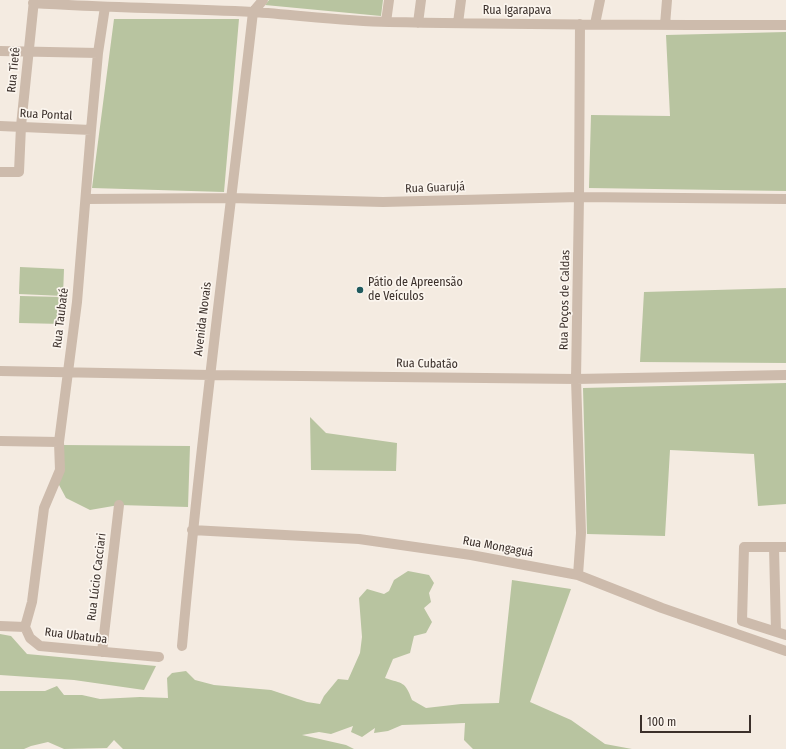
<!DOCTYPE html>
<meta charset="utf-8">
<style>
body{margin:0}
#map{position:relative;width:786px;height:749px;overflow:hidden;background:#f4ebe1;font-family:"Fira Sans Condensed",sans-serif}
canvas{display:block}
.scale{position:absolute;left:640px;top:715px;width:111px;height:18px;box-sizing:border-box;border:2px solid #3b302b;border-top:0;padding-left:5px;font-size:12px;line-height:14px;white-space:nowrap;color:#3b302b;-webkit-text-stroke:3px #fbf5ee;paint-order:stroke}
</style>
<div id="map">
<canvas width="786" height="749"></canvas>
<div class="scale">100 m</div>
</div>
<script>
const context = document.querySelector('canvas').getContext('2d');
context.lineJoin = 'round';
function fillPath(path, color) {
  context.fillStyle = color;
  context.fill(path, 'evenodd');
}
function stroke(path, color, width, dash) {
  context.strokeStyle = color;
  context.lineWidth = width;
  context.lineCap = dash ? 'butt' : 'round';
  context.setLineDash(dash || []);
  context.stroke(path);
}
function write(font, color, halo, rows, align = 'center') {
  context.font = font + ' "Fira Sans Condensed",sans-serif';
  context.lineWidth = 3.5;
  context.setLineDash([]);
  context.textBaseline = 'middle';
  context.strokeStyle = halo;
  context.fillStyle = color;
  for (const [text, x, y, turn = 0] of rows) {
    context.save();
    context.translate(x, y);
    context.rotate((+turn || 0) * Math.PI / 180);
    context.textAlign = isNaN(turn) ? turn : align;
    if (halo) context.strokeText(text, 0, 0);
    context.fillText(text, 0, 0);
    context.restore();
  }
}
fillPath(new Path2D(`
 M269,0H383L381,16L265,5Z
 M114,19H239L224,192L92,188Z
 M786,32V191L589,188L591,115L670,116L666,35Z
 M20,267L64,269L63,296L19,294Z
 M786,288V363L640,362L644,292Z
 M20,296L63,297L62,324L19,323Z
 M786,383V504L758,506L754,454L670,450L665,536L587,534L583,388Z
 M310,417L326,433L397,443L396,471L311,470Z
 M63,445L190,446L188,507L119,505L90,510L66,498L58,483Z
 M408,571L429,575L434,583L429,593L431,602L424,608L432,622L426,633L414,636L410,653L393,659L385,678C403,684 405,681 412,700L426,708L461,704L499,703L512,580L571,589L530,702L571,720L605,744L632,749H473L464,740L465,723L402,725L388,731L374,733L375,728L362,737L351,732L353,726L331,734L319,732L302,735L346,745L354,749H123L114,740L107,748L64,749L48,742L31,746L24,749H0V691H45L57,686L64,695H82L100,699L140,697L168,698L167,678L172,673L186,671L195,680L214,685L271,690L307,702L320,704L324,696L338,679L348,680L360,653L362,637L359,598L367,589L384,594L389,591L394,580Z
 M0,634L11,636L27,654L156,666L144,690L74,680L0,675Z`), '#b8c4a0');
stroke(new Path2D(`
 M33,3C106,8 180,8 253,12C298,15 343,21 389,22C521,25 654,25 786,25
 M386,22L389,0
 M418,23L421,0
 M458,23L461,0
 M595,24L600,0
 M665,25L667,0
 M0,51L98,53
 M0,126L91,130
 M0,172H19L21,126L34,0
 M86,199L231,198L383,202L579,197L786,199
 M0,371L210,375L576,379L786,375
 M0,441L59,442
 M192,530L359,539L471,555L578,575L662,608L786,651
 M774,547L776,632
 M786,547H744L742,621L786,635
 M578,575L581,533L576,379L579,197L580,24
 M0,626L25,627
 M25,627L32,602L44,508L60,470L59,442L77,302L91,130L98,53L105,7
 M25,627L30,638L40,646L159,657
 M182,646C201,434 229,223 253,12L263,0
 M102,652L119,505`), '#cdbbac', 10);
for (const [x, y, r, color] of [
 [360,290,4,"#1f5a5e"]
]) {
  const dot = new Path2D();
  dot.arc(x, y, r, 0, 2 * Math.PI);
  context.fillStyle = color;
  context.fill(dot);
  stroke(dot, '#fbf5ee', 1.5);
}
write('12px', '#3b302b', '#fbf5ee', [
 ["Rua Igarapava",517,11],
 ["Rua Tietê",14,70,-84],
 ["Rua Pontal",46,115,3],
 ["Rua Guarujá",435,188,-2],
 ["Rua Poços de Caldas",565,300,-89],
 ["Rua Taubaté",61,318,-83],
 ["Avenida Novais",203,319,-83],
 ["Rua Cubatão",427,364,1],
 ["Rua Mongaguá",498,547,10],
 ["Rua Lúcio Cacciari",97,577,-83],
 ["Rua Ubatuba",76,636,7]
]);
write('12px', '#3b302b', '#fbf5ee', [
 ["Pátio de Apreensão",368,283],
 ["de Veículos",368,297]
], 'left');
</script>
